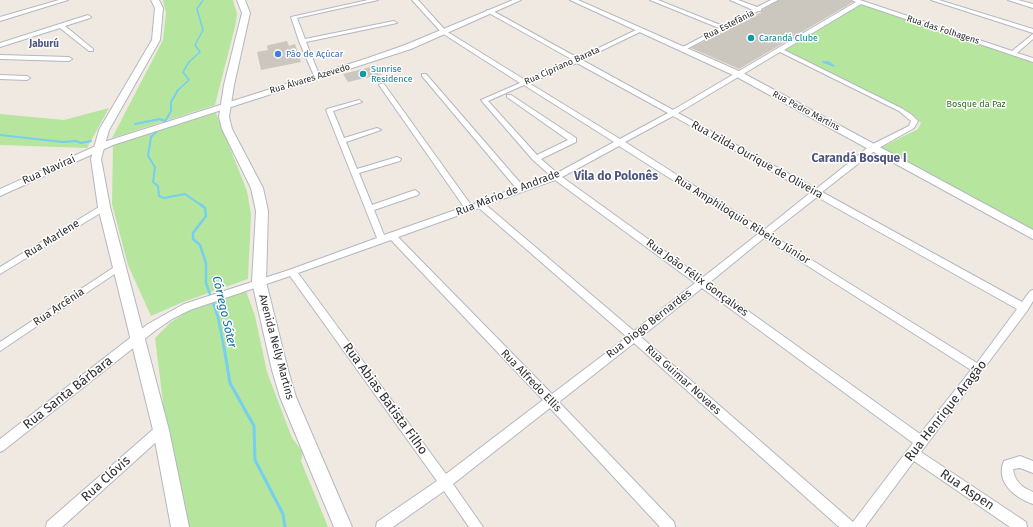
<!DOCTYPE html>
<meta charset="utf-8">
<style>
body{margin:0}
canvas{display:block;background:#efe9e1}
</style>
<canvas width="1033" height="527"></canvas>
<script>
const context = document.querySelector('canvas').getContext('2d');
context.lineJoin = 'round';
function fillPath(path, color) {
  context.fillStyle = color;
  context.fill(path, 'evenodd');
}
function stroke(path, color, width, dash) {
  context.strokeStyle = color;
  context.lineWidth = width;
  context.lineCap = dash ? 'butt' : 'round';
  context.setLineDash(dash || []);
  context.stroke(path);
}
function write(font, color, halo, rows, align = 'center') {
  context.font = font + ' "Fira Sans",sans-serif';
  context.lineWidth = 3;
  context.setLineDash([]);
  context.textBaseline = 'middle';
  context.strokeStyle = halo;
  context.fillStyle = color;
  for (const [text, x, y, turn = 0] of rows) {
    context.save();
    context.translate(x, y);
    context.rotate((+turn || 0) * Math.PI / 180);
    context.textAlign = isNaN(turn) ? turn : align;
    if (halo) context.strokeText(text, 0, 0);
    context.fillText(text, 0, 0);
    context.restore();
  }
}
fillPath(new Path2D(`
 M163,0H233L237,14L235,27L215,105L112,138L163,40L166,13Z
 M859,5L867,6L1033,62V233L878,149L918,129L921,123L916,117L783,51Z
 M109,108L87,148L0,145V114L64,120Z
 M216,113L247,191L251,214L248,279L183,302L151,316L128,265L112,204L113,144Z
 M246,291L255,316L267,372L292,438L303,452L301,461L328,527H185L166,426L155,338L171,322L191,310Z`), '#b6e59e');
stroke(new Path2D(`
 M823,62H829L834,66Z
 M177,91L189,80L183,72L189,62L200,52L195,45L203,30L197,9L203,0`), '#75cff0', 1.5);
stroke(new Path2D(`
 M135,124L160,119L165,121
 M163,125L171,111V102L178,90
 M159,129L151,137L148,156L155,167L153,182L158,186L159,196L164,198L185,194L201,205
 M0,135L63,142L76,141L81,143L91,141`), '#75cff0', 2);
stroke(new Path2D(`
 M200,204L205,208L206,216L193,233V239L200,245L206,263V283L218,317L224,348`), '#75cff0', 2.5);
stroke(new Path2D(`
 M224,347L230,383L254,426L255,460L283,514L285,527`), '#75cff0', 3);
fillPath(new Path2D(`
 M779,0H851L853,2L739,69L691,48L762,12V10Z
 M287,41L289,46L295,44L301,62L261,70L257,52L268,50L267,46L269,45Z
 M378,65L383,74L348,82L343,74Z`), '#cbc7bf');
const minor = new Path2D(`
 M59,0H68L0,21V17Z
 M368,0H378L297,18L305,39L394,21L397,23L306,42L320,77L315,78L299,41L291,17Z
 M412,0H418L446,31L525,80L573,60L487,12V10H491L578,58L638,29H642V31L582,60L673,110L856,2L852,0H860L1012,51L1033,34V39L1017,53L1033,58V62L861,4L784,50L903,109L912,115L918,121L914,128L877,149L822,192L1022,302L1030,291L1033,290V301L1027,311L921,452L1026,522L1027,527H1010L914,461L865,527H839L634,343L559,402L674,522L675,527H660L550,408L453,484L483,527H469L444,491L393,527H376L377,522L437,481L290,276L190,310L172,319L156,330L4,450L0,452V439L148,324L184,304L289,270L377,238L326,110L327,109L359,100L362,102L333,111L344,138L377,128L381,130L346,142L357,169L397,157L401,159L400,161L359,173L372,205L415,190L419,193L418,195L374,210L384,235L464,207L379,85L380,84H384L471,205L516,188L422,76V74H426L523,186L551,176L533,160L481,100L520,83L442,33ZM780,52L899,111L911,121L909,126L871,145L816,189L678,113ZM577,63L668,113L620,139L529,83ZM524,85L614,142L557,173L541,159L576,142V138L511,95H507V97L568,140L537,155L488,101ZM673,116L810,193L764,230L625,142ZM619,146L758,234L702,278L562,177ZM555,180L695,283L634,331L486,205ZM817,197L1017,309L977,363L770,234ZM479,208L627,337L552,394L398,237ZM764,238L971,370L920,434L709,283ZM391,240L543,400L446,474L298,273ZM702,288L913,443L853,522L641,337Z
 M650,0H658L723,26L753,10L730,0H738L757,7L771,0H778L761,9V11H758L683,51L680,49L681,48L719,28Z
 M931,0H939L1033,29V33Z
 M88,15L91,17L90,18L65,26L93,49V51H89L60,28L0,47V43Z
 M0,55L69,57L72,59L69,61L0,59Z
 M0,75L27,76L30,78L27,80L0,79Z
 M104,204L107,205L108,207L107,209L0,274V267Z
 M119,264L124,267L122,269L0,351V342Z
 M161,425L165,426L167,430L165,434L62,527H46L47,522L157,426Z
 M1020,456L1033,461V473L1020,468L1013,469C1014,481 1023,488 1033,492V504C1015,498 995,482 1004,461Z`);
const tertiary = new Path2D(`
 M513,0H521L411,49L113,145L0,196V189L107,141L368,58L405,45Z
 M570,0H578L741,72L1033,230V239L735,76Z
 M1008,0H1018L1033,4V8Z`);
const secondary = new Path2D(`
 M151,0H159L163,8L160,40L109,130L101,159L110,207L169,430L189,527H171L153,430L98,207L91,159L99,130L152,40L155,8Z
 M237,0H245L250,13L234,85L229,117L232,129L263,188L268,211L266,282L288,370L296,397L352,527H334L280,397L272,370L252,282L256,211L251,188L222,129L219,117L224,85L242,13Z`);
stroke(minor, '#b4b7c1', 2);
stroke(tertiary, '#b4b7c1', 2);
stroke(secondary, '#b4b7c1', 2);
fillPath(minor, '#fff');
fillPath(tertiary, '#fff');
fillPath(secondary, '#fff');
for (const [x, y, r, color] of [
 [751,38,4,"#0f9aa8"],
 [278,54,4,"#3f7fe0"],
 [363,74,4,"#0f9aa8"]
]) {
  const dot = new Path2D();
  dot.arc(x, y, r, 0, 2 * Math.PI);
  context.fillStyle = color;
  context.fill(dot);
  stroke(dot, '#fff', 1.5);
}
write('9px', '#2e2e2e', '#fff', [
 ["Rua Estefânia",729,25,-27],
 ["Rua das Folhagens",943,30,18],
 ["Rua Cipriano Barata",562,66,-24],
 ["Rua Álvares Azevedo",310,79,-17],
 ["Rua Pedro Martins",806,111,28]
]);
write('9px', '#0d838f', '#fff', [
 ["Carandá Clube",759,38],
 ["Sunrise",371,69],
 ["Residence",371,79]
], 'left');
write('9px', '#366cbe', '#fff', [
 ["Pão de Açúcar",286,54]
], 'left');
write('9px', '#2c6e1b', '#fff', [
 ["Bosque da Paz",976,104]
]);
write('bold 10px', '#4d5680', '#fff', [
 ["Jaburú",44,44]
]);
write('11px', '#2e2e2e', '#fff', [
 ["Rua Izilda Ourique de Oliveira",757,160,29],
 ["Rua Naviraí",49,170,-24],
 ["Rua Mário de Andrade",508,193,-21],
 ["Rua Amphiloquio Ribeiro Júnior",742,220,32],
 ["Rua Marlene",52,239,-32],
 ["Rua João Félix Gonçalves",697,278,36],
 ["Rua Arcênia",59,307,-34],
 ["Rua Diogo Bernardes",649,324,-38],
 ["Avenida Nelly Martins",276,347,75],
 ["Rua Guimar Novaes",683,380,42],
 ["Rua Alfredo Ellis",531,381,46]
]);
write('bold 12px', '#4d5680', '#fff', [
 ["Carandá Bosque I",859,159],
 ["Vila do Polonês",616,177]
]);
write('italic 12px', '#0d6fa3', '#fff', [
 ["Córrego Sóter",224,312,77]
]);
write('13px', '#2e2e2e', '#fff', [
 ["Rua Santa Bárbara",68,393,-38],
 ["Rua Abias Batista Filho",385,399,54],
 ["Rua Henrique Aragão",946,411,-52],
 ["Rua Clóvis",106,479,-42],
 ["Rua Aspen",967,490,34]
]);
</script>
